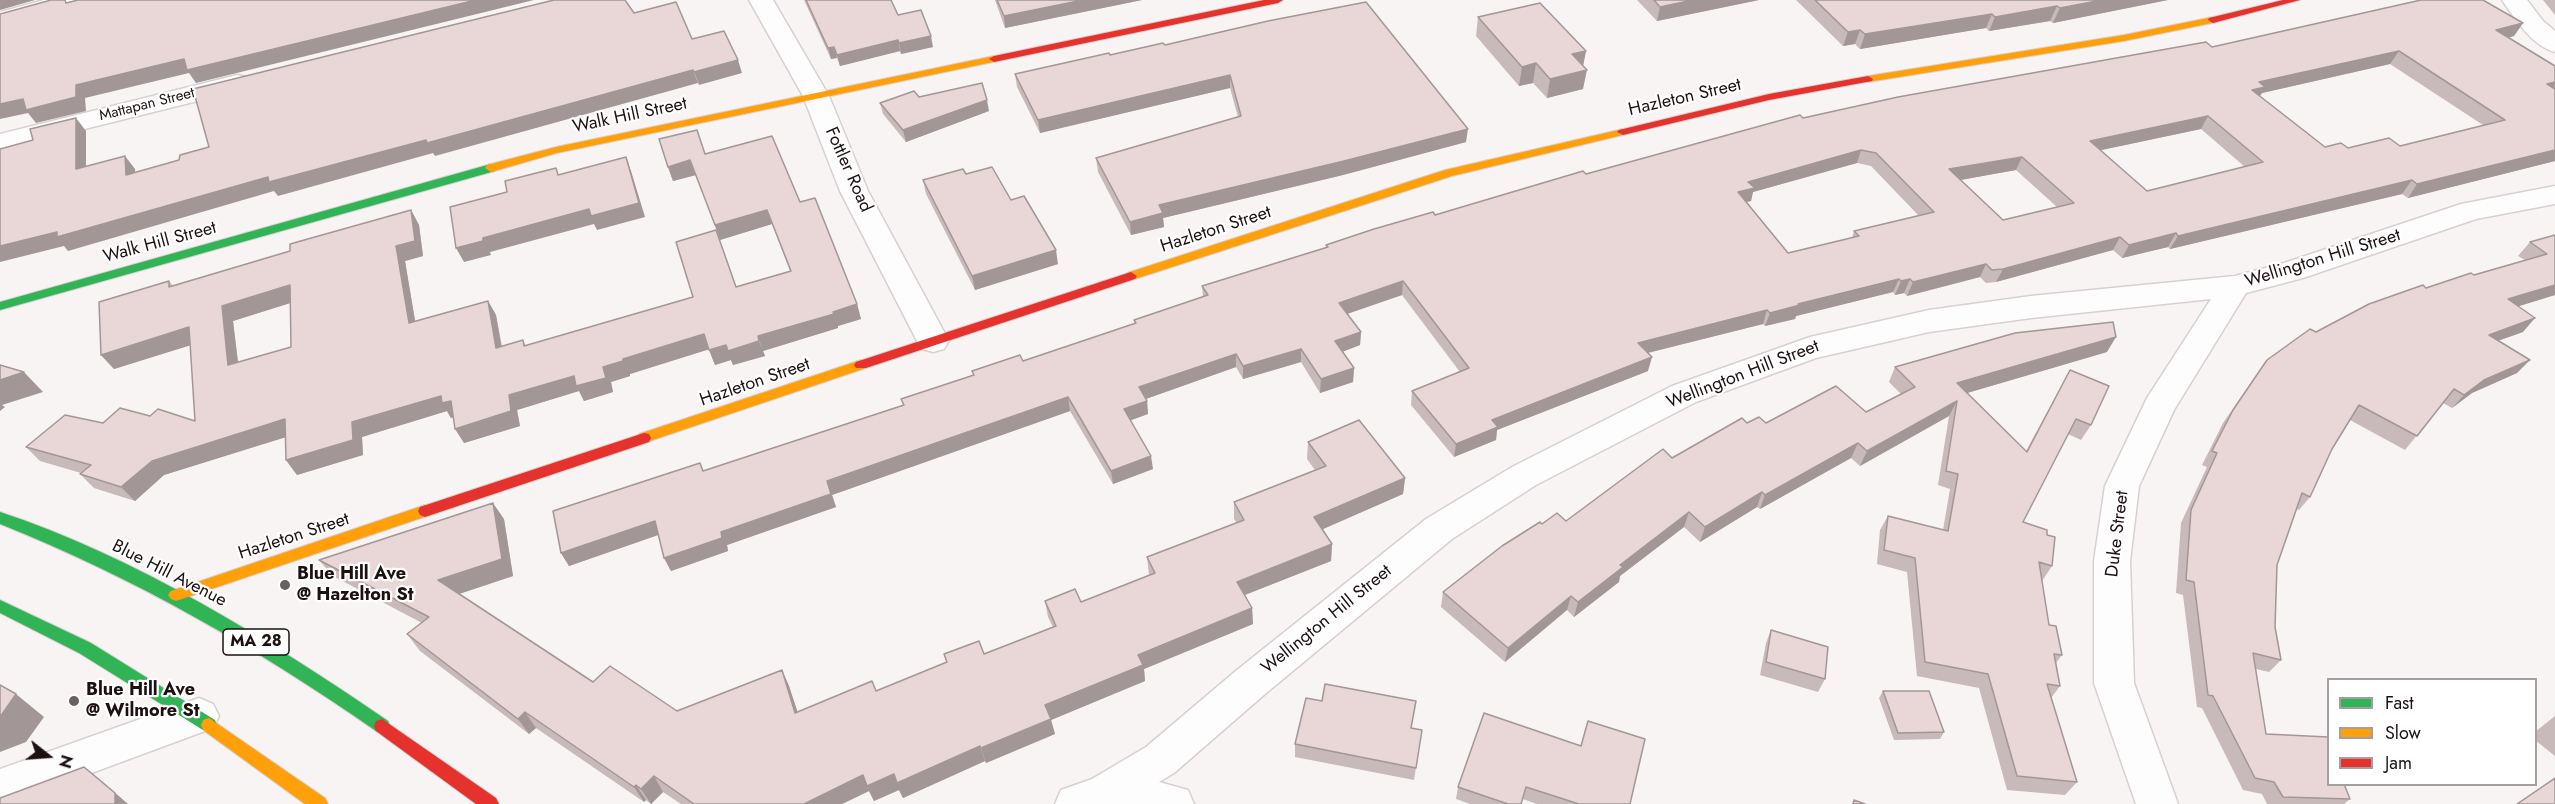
<!DOCTYPE html>
<style>
body{margin:0}
#map{position:relative;width:2555px;height:804px;overflow:hidden;background:#f8f4f4;font-family:Jost,sans-serif}
canvas{display:block}
.legend{position:absolute;left:2327px;top:678px;width:210px;height:108px;box-sizing:border-box;background:#fff;border:2px solid #a49fa0;margin:0;padding:8px 10px;list-style:none;font-size:18px;color:#1c1011}
.legend li{display:flex;align-items:center;gap:12px;height:30px}
.legend b{width:30px;border:2px solid #a49fa0}
.north{position:absolute;left:18px;top:726px;width:60px;height:60px;-webkit-text-stroke:4px #fff;paint-order:stroke;rotate:107deg;font-size:16px;font-weight:700;line-height:24px;text-align:center;color:#1c1011}
.north::after{content:'';display:block;margin:auto;width:21px;height:27px;background:#1c1011;clip-path:polygon(50% 0,100% 100%,50% 72%,0 100%)}
</style>
<div id="map">
<canvas width="2555" height="804"></canvas>
<ul class="legend">
<li><b style="height:8px;background:#30b455"></b>Fast</li>
<li><b style="height:8px;background:#ff9f0a"></b>Slow</li>
<li><b style="height:8px;background:#e5322d"></b>Jam</li>
</ul>
<div class="north">N</div>
</div>
<script>
const context = document.querySelector('canvas').getContext('2d');
context.lineJoin = 'round';
function stroke(path, color, width, dash) {
  context.strokeStyle = color;
  context.lineWidth = width;
  context.lineCap = dash ? 'butt' : 'round';
  context.setLineDash(dash || []);
  context.stroke(path);
}
function fillPath(path, color) {
  context.fillStyle = color;
  context.fill(path, 'evenodd');
}
function write(font, color, halo, rows, align = 'center') {
  context.font = font + ' Jost,sans-serif';
  context.lineWidth = 4.5;
  context.setLineDash([]);
  context.textBaseline = 'middle';
  context.strokeStyle = halo;
  context.fillStyle = color;
  for (const [text, x, y, turn = 0] of rows) {
    context.save();
    context.translate(x, y);
    context.rotate((+turn || 0) * Math.PI / 180);
    context.textAlign = isNaN(turn) ? turn : align;
    if (halo) context.strokeText(text, 0, 0);
    context.fillText(text, 0, 0);
    context.restore();
  }
}
const street = new Path2D(`
 M44,0H83L80,5L0,27V12Z
 M749,0H773L829,96L868,191L949,341L944,349L933,352L922,349L917,341L840,191L803,96Z
 M2502,0H2527L2543,21L2555,31V52C2532,46 2515,19 2502,0Z
 M237,75L246,77L250,83L246,89L0,150V134Z
 M2555,186V204L2476,219L2303,278L2246,293L2174,410L2139,486L2130,561L2134,683L2178,804H2136L2094,683V561L2105,486L2147,398L2211,299L2031,318L1929,332L1816,358L1696,402L1536,485L1452,539L1265,694L1174,773L1159,782L1188,790L1194,804H1055L1061,790L1092,779L1146,747L1237,670L1426,519L1512,467L1672,386L1810,337L1929,310L2031,296L2235,276L2284,263L2461,204Z
 M199,698L213,704L219,716L213,728L8,804H0V769Z`);
const fast = new Path2D(`
 M491,164L497,168L495,171L0,310V302Z
 M0,512C136,557 270,640 388,721L390,726L388,731L382,733L376,731C257,648 135,578 0,524Z
 M0,600L91,643L215,720L217,725L215,730L209,732L203,730L79,653L0,613Z`);
const slow = new Path2D(`
 M2213,17L2218,20L2217,22L2124,41L1868,82L1863,79L1868,76L2124,35Z
 M994,56L998,57V61L557,153L491,172L485,168L487,165L556,147Z
 M1623,129L1627,130V134L1452,176L1135,279H1127L1125,276L1127,273L1445,170Z
 M861,360L868,365L866,368L644,443L639,442L637,438L639,434Z
 M425,505L430,507L432,511L430,515L176,601L171,599L168,595L171,591Z
 M209,718L325,798L328,804H305L203,730L201,725L203,720Z`);
const jam = new Path2D(`
 M1264,0H1283L1278,3L994,62L989,59L994,56Z
 M2283,0H2300L2213,23L2208,20L2209,18Z
 M1868,76L1873,79L1872,81L1769,100L1623,135L1617,132L1619,130L1769,94Z
 M1131,272L1137,276L1135,279L866,368H856L854,365L856,362Z
 M644,433L649,434L651,438L649,442L425,517L420,515L418,511L420,507Z
 M382,719L496,798L499,804H476L376,731L374,726L376,721Z`);
stroke(street, '#d8d0d0', 3);
stroke(fast, '#d8d0d0', 2);
stroke(slow, '#d8d0d0', 2);
stroke(jam, '#d8d0d0', 2);
fillPath(street, '#fefdfd');
fillPath(fast, '#30b455');
fillPath(slow, '#ff9f0a');
fillPath(jam, '#e5322d');
fillPath(new Path2D(`
 M804,0H891L898,15L933,47L901,54L900,51L840,66L837,58L831,59Z
 M995,0H1142L1005,28Z
 M1637,0H1759L1657,21Z
 M1796,0H2168L2053,23L2050,21L1989,31L1986,28L1860,49L1855,44L1843,46Z
 M2543,0H2555V15Z
 M1478,17L1586,51L1583,66V89L1547,98L1533,83L1519,86L1476,36Z
 M2523,23L2514,36L2508,38L2555,66V161L2408,198L2402,194L2170,249L2168,247L2122,258L2113,250L1996,282L1986,283L1980,277L1907,296L1904,293L1895,295L1893,292L1796,316L1795,319L1765,326L1763,324L1648,353V371L1497,430L1496,440L1454,457L1411,405L1412,391L1460,372L1402,295L1347,314L1361,332L1360,345L1342,352L1354,368L1353,382L1320,393L1301,362L1243,379L1236,367L1146,399L1147,401L1148,414L1131,420L1153,469L1113,484L1070,411L832,495L836,507L727,545L728,551L671,571L664,558L658,535L569,566L561,553L704,471L903,405L901,399L973,375L972,371L1023,361L1135,324L1134,320L1203,297L1202,286L1326,248V245L1586,174L1803,118L2212,47ZM2390,64L2483,125L2400,146L2348,148L2325,147L2260,96L2262,93ZM2201,129L2245,167L2147,191L2100,150ZM1857,163L1871,166L1919,216L1854,231L1852,238L1788,253L1746,202L1751,201L1753,192ZM2016,170L2057,207L2003,220L1960,180Z
 M1165,45L1466,142L1343,175L1163,218L1164,227L1131,235L1098,172L1096,158L1238,117L1230,88L1040,133L1017,87L1015,74L1110,55Z
 M919,97L989,111L906,142L883,114L880,103Z
 M705,154L800,202L857,304L861,319L838,326V328L763,351L765,356L733,365L731,360L715,365L709,349L630,374V376L611,382L613,392L584,401L579,391L517,410L520,426L464,443L453,417L451,418L447,411L362,437L363,455L297,475L286,460L285,437L164,475L135,501L94,488L80,474L81,473L40,461L26,447L103,423L150,416L195,421L190,345L114,369L101,355L169,281L173,286L290,251L411,210L419,225L423,256L405,261L415,321L488,301L496,315L502,346L523,340L526,346L790,271L772,224L720,240L696,175L673,181L668,167ZM290,303L291,347L238,362L233,321Z
 M966,174L1011,200L1058,264L975,290L926,194L923,180Z
 M2555,235V295L2518,306L2523,332L2498,341L2517,373L2472,393L2452,408L2443,403L2405,450L2350,420L2332,449L2310,497L2299,510L2297,509L2277,565L2275,627L2281,660L2269,672L2256,669L2266,734L2328,784L2350,799L2344,804H2267L2262,794L2243,790L2202,708L2197,707L2183,595L2176,593L2181,523L2207,467L2202,465L2223,423L2257,374L2316,332L2426,288L2525,260L2518,256L2530,242Z
 M2107,352L1967,393L2026,451L2070,370L2091,425L2081,440L2068,434L2023,522L2047,535L2052,566L2042,581L2049,625L2062,655L2056,663L2060,686L2051,698L2077,782L2065,795L2007,790L1979,688L1917,676L1907,572L1877,564L1880,530L1888,516L1943,530L1950,489L1938,485L1949,416L1860,466L1851,458L1760,509L1757,507L1700,542L1684,527L1620,576L1619,582L1574,617L1567,610L1505,662L1441,607L1443,592L1542,524L1566,521L1672,458L1747,423H1766L1866,412L1901,394L1889,382L1895,367Z
 M1308,442L1405,478L1403,494L1323,529L1332,544L1331,561L1245,595L1252,608L1253,624L1144,669L1145,681L1051,720L1055,734L986,763L985,761L903,798L899,790L874,801L869,791L842,804H681L663,792L651,804L646,800L644,802L536,728L529,734L420,651L407,634L422,623L333,576L319,560L504,519L513,576L459,594L593,682L677,711L782,670L789,686L797,712L876,691L946,662L944,654H984L1053,627L1048,617L1045,601L1081,602L1149,575L1147,557L1237,523L1234,519V502L1315,470L1307,459Z
 M1771,630L1825,679L1818,692L1760,675L1766,643Z
 M1883,691L1944,732L1940,739L1894,740L1879,698Z
 M1322,701L1412,728L1422,730L1414,780L1295,757V744Z
 M2555,716V756L2535,740V732Z
 M1588,721L1630,804H1537L1523,799L1521,804H1470L1456,799L1458,787L1581,745Z`), '#c8b9ba');
fillPath(new Path2D(`
 M0,0H35L0,10Z
 M476,0H534L196,83L189,73L85,98L86,111L36,123L28,113L0,119V104L23,99L76,85L184,59Z
 M1083,0H1142L1005,28L1004,16Z
 M1693,0H1759L1657,21L1660,7Z
 M2102,0H2168L2053,23L2060,8Z
 M2057,6L2050,21L1989,31L1995,17Z
 M1992,14L1986,28L1860,49L1865,34Z
 M2523,23L2514,36L2486,43L2496,30Z
 M1860,30L1855,44L1843,46L1848,32Z
 M931,36L933,47L901,54L899,43Z
 M898,40L900,51L840,66L837,55Z
 M834,47L837,58L831,59L828,48Z
 M1586,51L1582,71L1572,54Z
 M2399,51L2390,64L2262,93L2257,100L2252,90L2259,82Z
 M738,60L742,73L699,85L694,72Z
 M1536,63L1533,83L1519,86L1522,67Z
 M693,70L698,83L435,156L433,153L278,196L274,191L68,251L64,246L0,262V246L268,177L426,140Z
 M1587,70L1583,89L1547,98L1550,79Z
 M1230,75V88L1040,133L1038,120Z
 M2555,82V93L2547,84Z
 M987,100L989,111L906,142L903,130Z
 M2208,116L2201,129L2083,154L2090,141Z
 M76,118L86,131V183L76,169Z
 M1468,129L1466,142L1343,175L1163,218L1164,227L1131,235L1130,222L1159,205Z
 M1861,150L1857,163L1753,192L1751,201L1734,205L1738,192L1748,182Z
 M2555,150V161L2408,198L2417,184Z
 M125,156L135,169L136,188L126,175Z
 M626,157L631,171L645,217L597,230L594,224L490,252L491,255L464,262L456,248L483,238Z
 M2022,157L2016,170L1944,183L1949,169Z
 M690,160L696,175L673,181L668,167Z
 M2412,180L2402,194L2170,249L2178,236Z
 M411,210L419,225L423,256L405,261L418,338L409,323L396,246Z
 M767,210L772,224L720,240L715,225Z
 M2176,233L2168,247L2122,258L2129,245Z
 M2120,237L2113,250L1996,282L2003,269Z
 M1056,250L1058,264L975,290L972,276Z
 M1986,264L1980,277L1907,296L1913,282Z
 M1899,279L1893,292L1796,316L1795,319L1765,326L1770,313L1798,304Z
 M1910,279L1904,293L1895,295L1901,281Z
 M1403,281L1402,295L1338,317L1339,303Z
 M290,285L300,300L233,321L240,379L228,365L222,306Z
 M2555,285V295L2497,313L2508,299Z
 M488,301L496,315L504,362L496,348Z
 M857,304L861,319L838,326V328L763,351L758,336Z
 M1767,310L1763,324L1635,356L1638,343Z
 M2535,318L2523,332L2477,348L2489,335Z
 M189,327L201,342L114,369L101,355Z
 M1361,332L1360,345L1334,355L1335,341Z
 M704,334L710,349L630,374V376L611,382L613,392L584,401L579,391L517,410L520,426L464,443L455,429L509,395L603,367L623,359Z
 M2116,337L2107,352L1950,398L1957,383Z
 M759,341L765,356L733,365L731,360L715,365L709,350L726,345Z
 M1301,349V362L1243,379V366Z
 M1236,354V367L1140,401L1139,387Z
 M1652,357L1648,371L1497,430L1496,440L1454,457L1456,444L1492,420Z
 M2530,360L2517,373L2472,393L2452,408L2464,395L2484,380Z
 M1354,368L1353,382L1320,393L1321,379Z
 M24,372L43,392L2,405L5,407L0,411V380Z
 M441,396L451,401L460,415L451,418L447,411L362,437L363,455L297,475L286,460L352,422Z
 M1068,397L1070,411L832,495L836,507L727,545L728,551L671,571L664,558L827,481Z
 M1147,401L1148,414L1126,422L1124,409Z
 M1957,401L1949,416L1860,466L1867,451Z
 M285,419L296,434L164,475L135,501L121,487L152,461Z
 M1858,443L1851,458L1760,509L1765,495Z
 M1151,456L1153,469L1113,484L1111,471Z
 M1405,478L1403,494L1314,533V517Z
 M1762,492L1757,507L1700,542L1705,527Z
 M493,503L504,519L513,576L450,597L438,580Z
 M1689,512L1684,527L1620,576L1619,582L1574,617L1578,602L1620,565Z
 M655,521L661,534L569,566L561,553Z
 M1332,544L1331,561L1237,598V582Z
 M1571,596L1567,610L1505,662L1508,648Z
 M1252,608L1253,624L1144,669L1145,681L1051,720L1055,734L986,763L981,748L1045,705L1138,655Z
 M782,670L789,686L803,728L795,713Z
 M16,694L44,717L26,742L0,752V717Z
 M525,712L536,728L529,734L518,719Z
 M980,746L985,761L903,798L899,790L874,801L869,791L842,804H804L863,775L894,774Z
 M84,767L104,783L128,804H115Z
 M654,776L663,792L651,804L641,789Z
 M636,785L646,800L644,802L634,787Z`), '#a39697');
const building = new Path2D(`
 M51,0H65L66,3L78,0H476L187,70L184,59L76,85V97L26,110L23,99L0,104V14Z
 M554,0H625L634,13L676,2L692,39L724,31L738,60L694,72L693,70L427,143L426,140L269,182L268,177L57,237V232L0,246V149L33,140L30,129L76,118V169L125,156L126,175L179,160L180,155L209,147L193,89Z
 M806,0H891L898,15L921,10L931,36L899,43L898,40L837,55L834,47L828,48Z
 M997,0H1083L1004,16Z
 M1654,0H1693L1660,7Z
 M1815,0H2102L2060,8L2057,6L1995,17L1992,14L1865,34L1860,30L1848,32Z
 M2421,0H2483L2523,23L2496,30L2555,66V82L2547,84L2555,89V150L2417,184L2412,180L2178,236L2176,233L2129,245L2120,237L2003,269L1992,270L1986,264L1913,282L1910,279L1901,281L1899,279L1798,304L1800,305L1770,313L1767,310L1638,343L1652,357L1492,420L1498,427L1456,444L1412,391L1469,368L1403,281L1339,303L1361,332L1335,341L1354,368L1321,379L1301,349L1243,366L1236,354L1139,387L1147,401L1124,409L1151,456L1111,471L1068,397L827,481L831,494L721,532L722,538L664,558L655,521L561,553L553,511L700,463L703,471L904,405L901,399L974,375L972,371L1020,355L1023,361L1136,323L1134,320L1208,295L1202,286L1328,247L1326,245L1374,229L1433,212L1435,215L1583,171L1586,174L1800,115L1803,118L1898,97L2206,42L2212,47ZM2399,51L2505,120L2400,146L2389,138L2348,148L2341,143L2325,147L2252,90L2265,87L2259,82ZM2208,116L2263,162L2147,191L2090,141ZM1861,150L1876,153L1934,212L1854,231L1859,236L1788,253L1738,192L1755,188L1748,182ZM2022,157L2074,203L2003,220L1949,169Z
 M1366,2L1468,129L1344,161L1159,205L1163,213L1130,222L1096,158L1241,116L1230,75L1038,120L1015,74L1109,53L1110,55L1163,43L1165,45L1268,21Z
 M1540,3L1586,51L1572,54L1587,70L1550,79L1536,63L1522,67L1478,17Z
 M982,83L987,100L903,130L880,103L914,91L919,97Z
 M697,130L705,154L772,136L800,202L815,198L857,304L833,312L834,314L758,336L759,341L728,351L726,345L709,350L704,334L623,359V361L603,367L606,378L576,386L574,376L509,395L511,411L455,429L451,401L442,403L441,396L352,422L353,440L286,460L285,419L152,461L121,487L80,474L91,465L26,447L65,415L103,423L120,408L150,416L158,409L195,421L189,327L101,355L99,302L169,281V287L290,251V244L411,210L415,241L396,246L409,323L488,301L496,348L523,340L524,346L693,297L676,242L716,230L736,287L791,271L767,210L715,225L690,160L668,167L659,139ZM290,285L291,347L228,365L222,306Z
 M626,157L639,203L591,216L589,209L483,238V241L456,248L450,207L507,192L505,181L556,168L558,175Z
 M992,167L1011,200L1024,196L1056,250L972,276L923,180L963,169L966,174Z
 M2555,235V285L2508,299L2535,318L2489,335L2530,360L2484,380L2464,395L2454,389L2417,436L2359,405L2332,449L2310,497L2302,493L2277,565L2275,627L2281,660L2253,653L2266,734L2328,737V784H2344L2350,799L2283,797L2274,782L2255,778L2213,696L2208,695L2194,582L2186,580L2191,510L2217,453L2212,451L2233,410L2267,360L2310,329L2316,332L2369,304L2423,285L2426,288L2471,273L2474,275L2547,254L2530,242Z
 M2113,322L2116,337L1957,383L2027,452L2070,370L2109,386L2091,425L2076,419L2023,522L2047,530V535L2055,537L2052,566L2039,562L2049,625L2056,626L2062,655L2054,654L2060,686L2047,684L2077,782L2017,776L1988,674L1925,662L1915,558L1884,550L1888,516L1948,531L1958,474L1946,471L1957,401L1867,451L1858,443L1765,495L1762,492L1705,527L1689,512L1620,565L1623,567L1578,602L1571,596L1508,648L1443,592L1502,546L1540,522L1542,524L1557,513L1566,521L1663,449L1672,458L1742,418L1747,423L1759,417L1766,423L1836,386L1866,412L1915,387L1895,367L2015,333Z
 M0,365L24,372L0,380Z
 M1359,420L1405,478L1314,517L1332,544L1237,582L1252,608L1138,655L1143,665L1045,705L1051,719L981,748L980,746L897,783L894,774L867,786L863,775L804,804H694L654,776L641,789L636,785L634,787L525,712L518,719L407,634L429,617L319,560L493,503L502,559L438,580L593,682L610,666L677,711L782,670L795,713L872,681L876,691L947,662L944,654L979,641L984,654L1056,626L1045,601L1075,589L1081,602L1155,573L1147,557L1244,520L1234,502L1326,466L1308,442Z
 M1771,630L1828,647L1825,679L1766,662Z
 M1325,684L1416,701L1411,728L1422,730L1416,768L1295,744L1306,698L1322,701Z
 M0,685L16,694L0,717Z
 M1883,691H1929L1944,732L1898,733Z
 M1484,713L1581,746L1588,721L1645,739L1630,804H1579L1526,787L1521,804H1508L1458,787Z
 M84,767L115,793V804H0V798Z
 M2555,778V804H2517Z
 M1854,800L1865,804H1853Z`);
fillPath(building, '#e9d7d8');
stroke(building, '#a39697', 1.5);
for (const [x, y, r, color] of [
 [285,585,6,"#696060"],
 [74,701,6,"#696060"]
]) {
  const dot = new Path2D();
  dot.arc(x, y, r, 0, 2 * Math.PI);
  context.fillStyle = color;
  context.fill(dot);
  stroke(dot, '#fff', 2);
}
write('15px', '#1c1011', '#fff', [
 ["Mattapan Street",147,105,-14]
]);
for (const [x, y, w] of [
 [256,642,66]
]) {
  const box = new Path2D();
  box.roundRect(x - w / 2, y - 13, w, 26, 4.5);
  context.fillStyle = '#fff';
  context.fill(box);
  stroke(box, '#1c1011', 1.5);
}
write('bold 16px', '#1c1011', null, [
 ["MA 28",256,642]
]);
write('18px', '#1c1011', '#fff', [
 ["Hazleton Street",1685,98,-13],
 ["Walk Hill Street",630,116,-12],
 ["Fottler Road",848,170,66],
 ["Hazleton Street",1216,230,-18],
 ["Walk Hill Street",160,243,-15],
 ["Wellington Hill Street",2323,259,-17],
 ["Wellington Hill Street",1743,375,-21],
 ["Hazleton Street",755,383,-19],
 ["Duke Street",2118,534,-83],
 ["Hazleton Street",294,537,-18],
 ["Blue Hill Avenue",169,574,27],
 ["Wellington Hill Street",1327,620,-39]
]);
write('bold 18px', '#1c1011', '#fff', [
 ["Blue Hill Ave",297,575],
 ["@ Hazelton St",297,596],
 ["Blue Hill Ave",86,691],
 ["@ Wilmore St",86,712]
], 'left');
</script>
